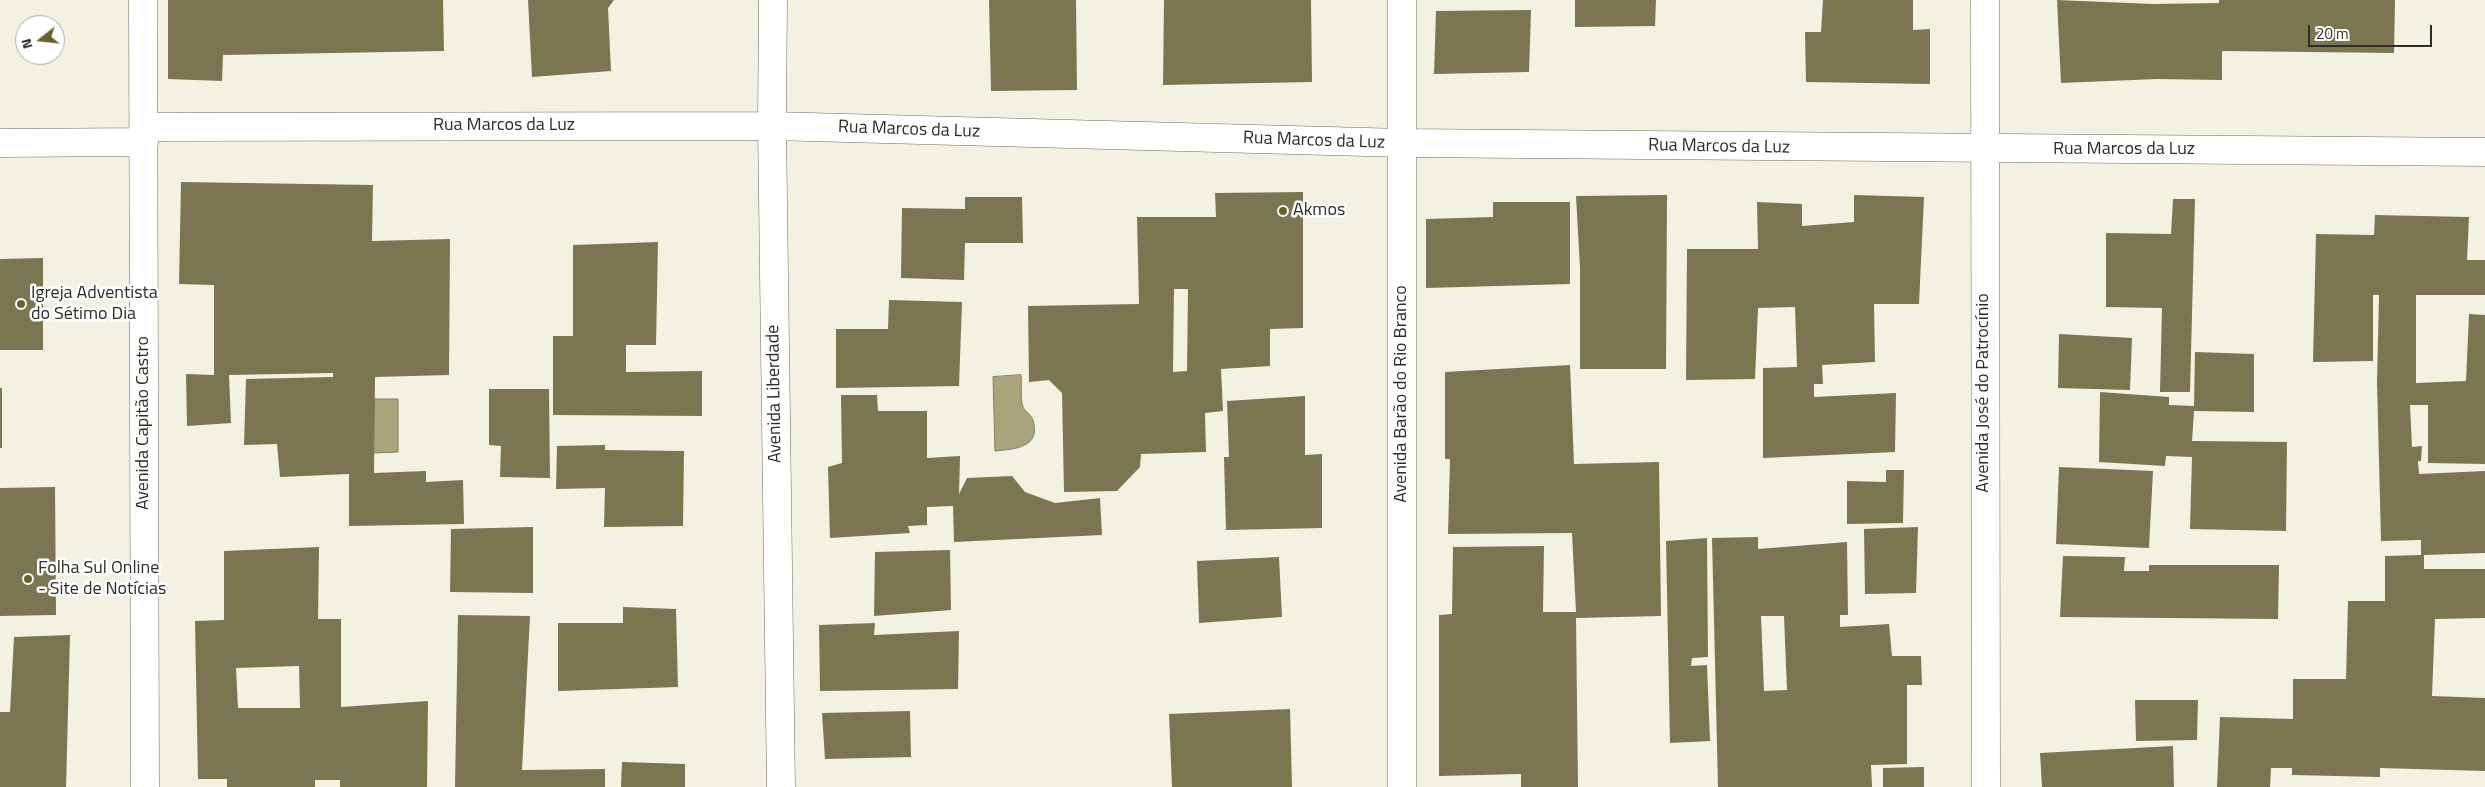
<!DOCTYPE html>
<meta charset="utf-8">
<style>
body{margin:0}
#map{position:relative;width:2485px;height:787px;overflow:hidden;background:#f3f1e1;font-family:"Titillium Web",sans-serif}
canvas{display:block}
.north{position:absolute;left:15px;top:15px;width:50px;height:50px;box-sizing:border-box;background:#fff;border:1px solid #ababa9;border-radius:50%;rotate:254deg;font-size:14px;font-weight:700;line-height:20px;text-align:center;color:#2d2c27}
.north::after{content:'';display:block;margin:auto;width:18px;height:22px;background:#68612d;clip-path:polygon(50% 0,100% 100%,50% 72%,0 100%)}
.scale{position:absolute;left:2308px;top:25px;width:124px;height:22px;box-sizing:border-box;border:2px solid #2d2c27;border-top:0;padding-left:6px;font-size:15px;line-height:18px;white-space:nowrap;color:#2d2c27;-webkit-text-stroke:4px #fff;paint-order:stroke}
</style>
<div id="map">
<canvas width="2485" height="787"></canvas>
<div class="north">N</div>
<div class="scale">20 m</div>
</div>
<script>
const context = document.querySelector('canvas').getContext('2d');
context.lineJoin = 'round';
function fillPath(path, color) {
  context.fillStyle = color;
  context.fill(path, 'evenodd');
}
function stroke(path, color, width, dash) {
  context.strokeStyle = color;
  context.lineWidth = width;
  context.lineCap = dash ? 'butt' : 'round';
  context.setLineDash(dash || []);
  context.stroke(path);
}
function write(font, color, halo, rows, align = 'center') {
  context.font = font + ' "Titillium Web",sans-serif';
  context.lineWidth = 5;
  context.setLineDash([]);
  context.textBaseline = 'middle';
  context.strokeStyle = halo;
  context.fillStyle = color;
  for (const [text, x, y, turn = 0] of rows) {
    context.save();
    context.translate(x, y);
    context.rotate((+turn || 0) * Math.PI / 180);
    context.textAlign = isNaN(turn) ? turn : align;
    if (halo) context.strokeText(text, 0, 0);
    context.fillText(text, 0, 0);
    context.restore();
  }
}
const water = new Path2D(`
 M1021,375C1022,384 1020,399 1023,407C1025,412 1031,414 1033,420C1041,448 1015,449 995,451L993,377Z
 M375,399H398V452L374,453Z`);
fillPath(water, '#aaa47d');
stroke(water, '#848063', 1);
fillPath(new Path2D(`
 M168,0H443L444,51L223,55L222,81L168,79Z
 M528,0H614L608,8L611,71L532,77Z
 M989,0H1076L1077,90L991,91Z
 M1164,0H1311L1312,82L1163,85Z
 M1575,0H1656L1655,26L1575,27Z
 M1823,0H1913V30L1930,29V84L1806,82L1805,32H1821Z
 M2057,0L2153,4L2219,3V0H2395L2394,53L2222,51V80L2157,79L2061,83Z
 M1531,10L1529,72L1434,74L1436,11Z
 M181,182L373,185L372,241L450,239L449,375L375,377L374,473L426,471V482L463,480L464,524L349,526V474L280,477L277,444L244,445L246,379L333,377V373L229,375L231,423L187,426L186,374L214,375V285L179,284Z
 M1303,192V328L1270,329V366L1221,369L1223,411L1205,413L1206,452L1141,454L1140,467L1117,491L1064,492L1062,393L1049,380L1029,382L1028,306L1139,304L1137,217H1216L1215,193ZM1174,289H1188L1187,371L1173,372Z
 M1667,195L1666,369H1580V268L1576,196Z
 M1854,195L1924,197L1919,304H1874L1875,362L1822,365L1823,384H1814V397L1896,393L1895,452L1763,458V368L1797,367L1795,307L1758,308L1755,379L1686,380L1687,249H1758L1757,202L1802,204V226L1854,222Z
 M965,197H1022L1023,243H965L964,280L901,278L902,208L965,209Z
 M2173,199H2195L2190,392H2160L2162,308L2106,307V233L2171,234Z
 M1493,202H1570V284L1426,288V219L1493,217Z
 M2375,215L2469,217L2467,260H2485V295H2416V383L2466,381L2469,314L2485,315V464L2428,463V405H2410L2412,447L2422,446L2421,461H2418L2419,474L2485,471V553L2424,555V569H2485V618L2435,619L2432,696L2485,698V771L2380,768V777L2292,775V768H2271L2270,787H2217L2220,717L2293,719V679H2346L2348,601H2385V556L2421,555V540L2381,541L2377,382L2379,295H2373V361L2313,362L2316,234L2374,235Z
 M658,242L656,345H626V372L702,371V416L553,415V336H573V245Z
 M43,258V350H0V259Z
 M889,300L962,302L959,386L836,388V329H888Z
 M2059,334L2132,338L2130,390L2058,388Z
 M2195,352L2254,354V412L2194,411L2192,441L2287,442L2286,531L2190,529L2192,457L2166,456L2165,466L2099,462L2100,392L2169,397V405L2194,406Z
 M1570,365L1574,464L1659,462L1661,616L1576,618L1578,787H1521V774L1439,776V615L1452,614L1453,547L1544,546L1543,612H1576L1572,533L1448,534L1450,459H1445V372Z
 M0,388H2V448H0Z
 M489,389H549L550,478L500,477L501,446L489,445Z
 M841,395H877L878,411H927V458L960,456L959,494L967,478L1012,476L1025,492L1055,503L1100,498L1102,535L954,542L953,506L927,507V525L908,526L910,533L830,538L828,467L842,463Z
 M1305,396V455L1322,454V528L1226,530L1224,457H1229L1227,401Z
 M605,445V450L684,451L683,526L604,527L605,488L556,489L557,446Z
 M2059,467L2153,471L2149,548L2056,544Z
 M1886,470H1904L1903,523L1847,524V481L1886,482Z
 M55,487L56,615L0,616V488Z
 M533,527V593L450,592L451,529Z
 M1918,527L1916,593L1865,594L1864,529Z
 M1758,537V549L1847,542L1848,615H1840V627L1889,624L1892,656H1921L1922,685H1907V764L1871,765L1872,787H1718L1712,538ZM1761,616H1784L1787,690L1764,691Z
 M1707,538L1708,657L1692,658L1691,666L1707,665L1710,741L1670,743L1666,541Z
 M319,547L318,619H341V707L428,701L427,787H340V780H315V787H227V779H198L195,621L224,620V551ZM299,666L300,708H238L236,668Z
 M950,550L951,610L874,616L875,552Z
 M2063,556L2125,557L2124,571H2149V565H2279L2278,619L2060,617Z
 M1279,557L1282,617L1199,623L1197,561Z
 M623,607L676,609L678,687L558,691V623H623Z
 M458,615L530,616L522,770L605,769V787H455Z
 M875,623L874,635L959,631L958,689L820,691L819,625Z
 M70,635L66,787H0V712H10L14,637Z
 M2135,700H2198L2197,740L2136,741Z
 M1290,709L1292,787H1172L1169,714Z
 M910,711L911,757L825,759L822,713Z
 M2173,746L2174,787H2042L2040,753Z
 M622,762L685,764V787H621Z
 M1924,767V787H1883V768Z`), '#7b7651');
const street = new Path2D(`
 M143,0L145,787
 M773,0L772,126L781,787
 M144,127L772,126L1403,143L2485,152
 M0,143L144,142
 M1402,787V0`);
const secondary = new Path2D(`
 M1985,0L1986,787`);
stroke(street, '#6f6d60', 29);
stroke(secondary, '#6f6d60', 29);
stroke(street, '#fff', 28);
stroke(secondary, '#fff', 28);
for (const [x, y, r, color] of [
 [1283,211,5,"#68612d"],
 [21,304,5,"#68612d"],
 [28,579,5,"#68612d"]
]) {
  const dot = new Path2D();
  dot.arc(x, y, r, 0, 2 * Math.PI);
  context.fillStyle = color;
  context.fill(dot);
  stroke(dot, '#fff', 2);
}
write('18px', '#2d2c27', '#fff', [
 ["Rua Marcos da Luz",504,126],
 ["Rua Marcos da Luz",909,130,2],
 ["Rua Marcos da Luz",1314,141,2],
 ["Rua Marcos da Luz",1719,147,1],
 ["Rua Marcos da Luz",2124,150],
 ["Avenida José do Patrocínio",1984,393,-90],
 ["Avenida Liberdade",775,394,-91],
 ["Avenida Barão do Rio Branco",1402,394,-90],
 ["Avenida Capitão Castro",144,423,-90]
]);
write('18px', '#2d2c27', '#fff', [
 ["Akmos",1293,211],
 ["Igreja Adventista",31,294],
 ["do Sétimo Dia",31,315],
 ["Folha Sul Online",38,569],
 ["- Site de Notícias",38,590]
], 'left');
</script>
